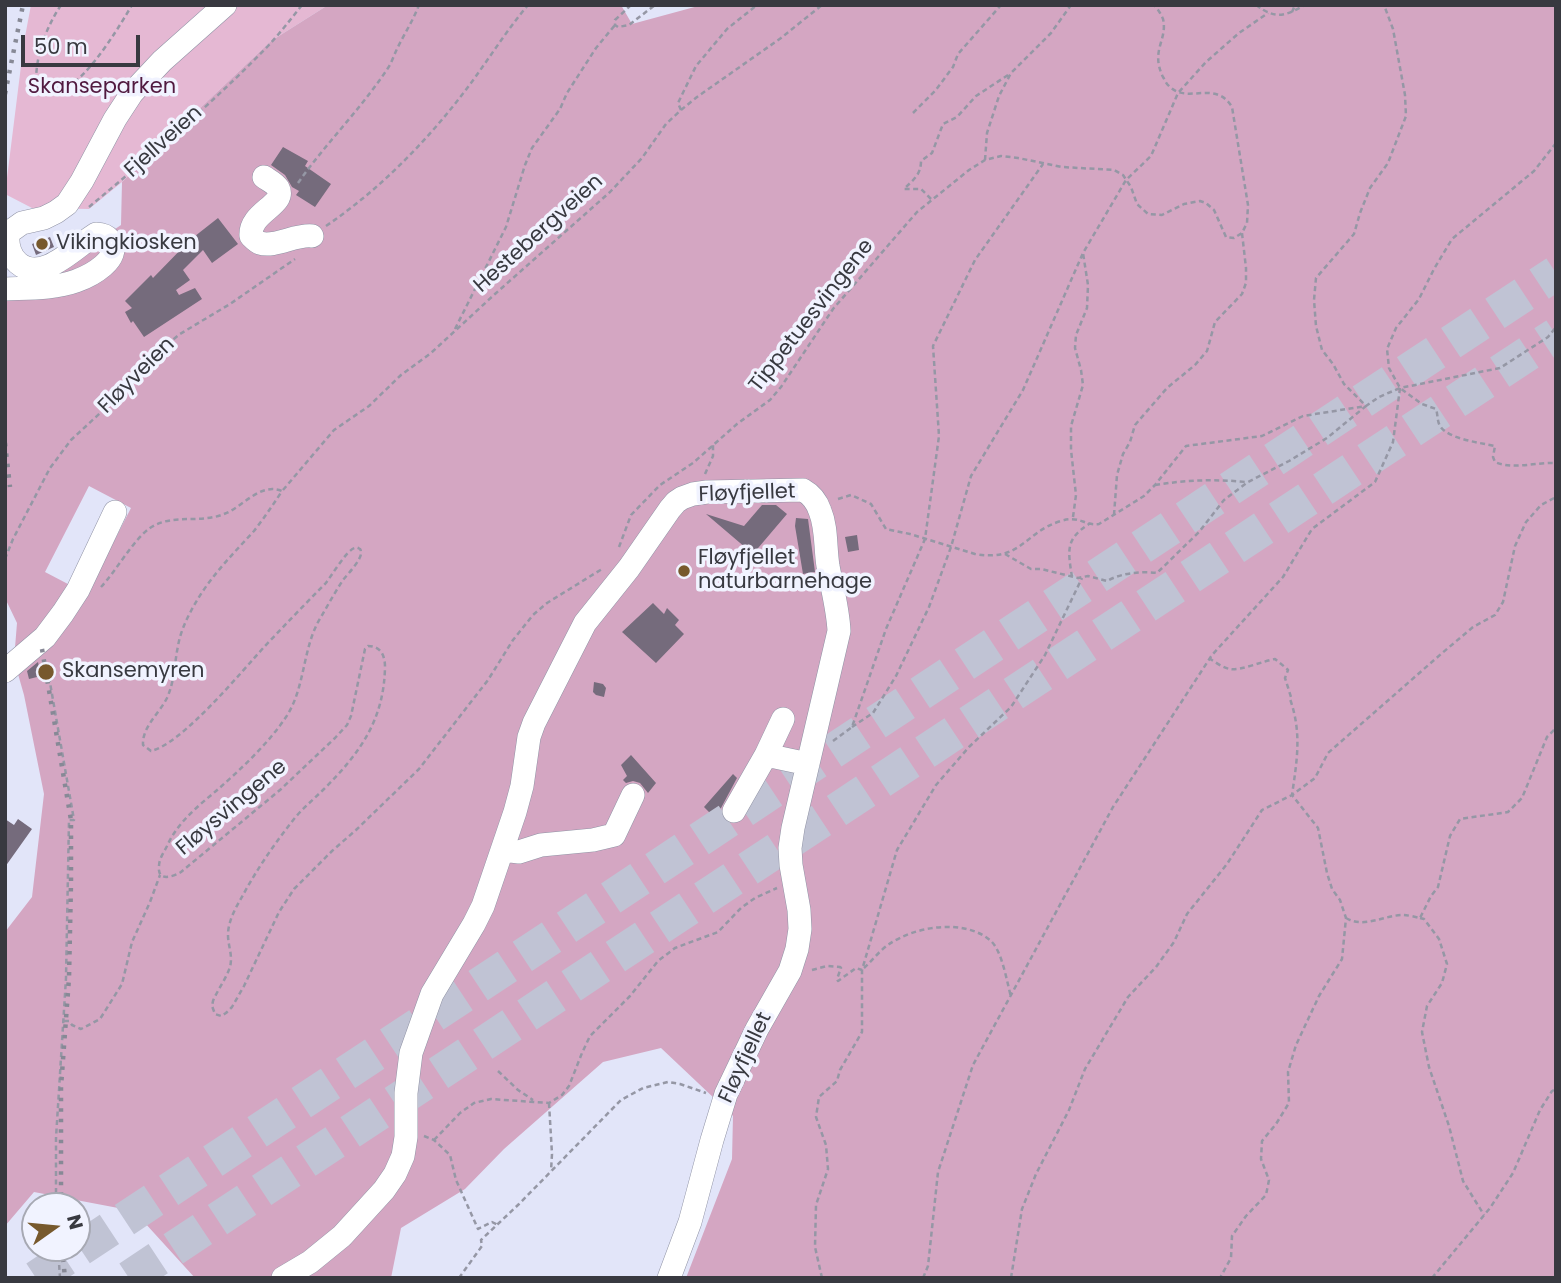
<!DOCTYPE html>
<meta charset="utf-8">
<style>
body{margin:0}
#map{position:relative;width:1561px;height:1283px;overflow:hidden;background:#e2e5f9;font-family:Poppins,sans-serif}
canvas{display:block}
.frame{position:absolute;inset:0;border:7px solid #383940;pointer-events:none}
.north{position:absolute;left:21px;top:1192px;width:70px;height:70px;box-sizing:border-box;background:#f1f3ff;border:2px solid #a7a9b3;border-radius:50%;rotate:75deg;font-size:19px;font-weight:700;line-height:28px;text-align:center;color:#383940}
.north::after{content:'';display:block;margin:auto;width:24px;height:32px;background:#77592d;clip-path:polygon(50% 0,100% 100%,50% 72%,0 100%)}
.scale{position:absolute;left:21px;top:35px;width:119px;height:32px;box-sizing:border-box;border:4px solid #383940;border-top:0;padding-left:9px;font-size:21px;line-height:24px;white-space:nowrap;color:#383940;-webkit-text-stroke:5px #f1f3ff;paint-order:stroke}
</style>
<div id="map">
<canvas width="1561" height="1283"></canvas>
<div class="frame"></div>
<div class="north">N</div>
<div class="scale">50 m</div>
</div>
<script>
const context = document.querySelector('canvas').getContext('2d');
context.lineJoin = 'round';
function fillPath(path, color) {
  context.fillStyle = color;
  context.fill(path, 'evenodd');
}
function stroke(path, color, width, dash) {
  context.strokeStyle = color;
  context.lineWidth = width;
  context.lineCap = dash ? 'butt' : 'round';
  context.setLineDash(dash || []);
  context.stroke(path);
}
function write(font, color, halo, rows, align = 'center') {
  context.font = font + ' Poppins,sans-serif';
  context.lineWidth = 7;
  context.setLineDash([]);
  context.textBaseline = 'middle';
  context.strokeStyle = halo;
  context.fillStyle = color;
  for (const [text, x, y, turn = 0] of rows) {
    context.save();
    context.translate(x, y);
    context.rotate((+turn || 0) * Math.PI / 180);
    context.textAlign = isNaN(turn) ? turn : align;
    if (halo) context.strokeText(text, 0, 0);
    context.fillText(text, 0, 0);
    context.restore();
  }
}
fillPath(new Path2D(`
 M31,5H328L271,41L122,182L89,209L32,208L5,194L24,42Z`), '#e5b8d3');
fillPath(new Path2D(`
 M328,5H621L632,24L702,5H1556V1278H686L732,1159L733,1116L661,1048L603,1062L504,1149L465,1189L401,1228L391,1278H195L134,1211L34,1192L5,1226V932L32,897L44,794L24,695L14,660L17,623L5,598V288L37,282L121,225L122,182L271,41ZM89,486L131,508L87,594L45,572Z`), '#d4a6c2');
fillPath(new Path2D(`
 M283,147L308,161L305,166L331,184L315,207L296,195L299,191L292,187L285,175L271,165Z
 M218,218L238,244L212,263L203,250L183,270L190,280L176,290L179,295L195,288L202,299L144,337L133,321L131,323L125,312L132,308L125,301L151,275L153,278L190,240Z
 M50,237L54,247L36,255L32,244Z
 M762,505H776L787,514L753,554L706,514L744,526Z
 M796,518L808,519L815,572L803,574L795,526Z
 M857,535L859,550L848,552L845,537Z
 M653,603L664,614L667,608L679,620L675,625L684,634L656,663L622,632Z
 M38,662L41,676L29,679L27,671Z
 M594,682L603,684L606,688L604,697L596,695L593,692Z
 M631,755L656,783L648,793L640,783L633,781L626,783L623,780L627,776L621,765Z
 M733,774L737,778L721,808L713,816L704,807Z
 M5,819L14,825L18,819L32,829L5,867Z`), '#756b7c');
stroke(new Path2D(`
 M36,1278L1556,273
 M129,1278L1556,335`), '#c0c3d4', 35, [35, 18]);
const minor = new Path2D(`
 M264,177C268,180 275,183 278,188C287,205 249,212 251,236C253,238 257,242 260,243C274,248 296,234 312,236
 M5,289C28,288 54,289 76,281C90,276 123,259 110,240C106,235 102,234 96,234C76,246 42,284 18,263C9,255 7,245 8,233L22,223L44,218L56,212L67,204L82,181L115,119L132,93L162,61L225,5
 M5,671L45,637L63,613L78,590L115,512
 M766,755L783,719
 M734,811L766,755L808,764
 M503,850L519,852L541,845L593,840L614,835L633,795
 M283,1278L310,1262L342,1236L384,1190L395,1174L403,1156L406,1137V1093L411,1053L432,994L474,924L483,906L515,812L522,786L529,737L534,723L585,623L629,568L670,509L676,502L682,498L693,494L707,492L803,490C812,495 817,502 820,511C827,528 825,547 828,566C832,588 838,609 839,631L793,828L790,848L791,865L799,910L800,929L797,949L790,971L757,1029L726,1094L712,1140L690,1222L669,1278`);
stroke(minor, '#9093a5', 24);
stroke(new Path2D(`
 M61,5C46,28 36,54 36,82C63,125 120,25 132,5
 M631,5L615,20V25L618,27L629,25L655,5
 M1256,5C1276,20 1285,16 1305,5
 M1292,12L1295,5
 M681,110L678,103L696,66L727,29L757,5
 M913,113L935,91L953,67L958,54L1001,5
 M1556,143L1534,171L1452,239L1434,269L1419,299L1396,328L1387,349L1389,368L1400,388L1422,404L1436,409C1438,415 1437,421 1440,426C1448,439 1481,443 1495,446L1493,457L1495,462C1513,470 1536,462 1556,463
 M985,160L987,133L999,96L1011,73L1051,33L1071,5
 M298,183C326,143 361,109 388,68C392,62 394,55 397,49C404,34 413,21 419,5
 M931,199L921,189H904C913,180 921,175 921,161L932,153L943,124L957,117L976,96L1011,73
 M89,207C150,156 212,104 268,46C280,33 291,19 302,5
 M326,226C383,187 430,138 471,83C490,57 507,30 528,5
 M455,329L506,227L525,165L532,148L560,109L567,93L596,48L615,25
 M705,474L713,456V444
 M1155,485C1186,480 1215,479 1246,482
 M283,490L334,430L369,406L401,375L431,353L495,294L610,192L642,158L666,124L681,110L697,97L781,38L822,5
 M838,499L851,495L871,504L886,529L910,534L975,554C1022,562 1024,532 1061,521C1080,515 1084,526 1099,524L1144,496L1155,485L1186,446L1262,436L1303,416L1366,406L1379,397L1400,388
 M1114,515L1117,475L1123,454L1130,442L1135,425L1167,388L1195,365L1207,351L1215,322L1242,294L1246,283V268L1242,233
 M1073,517L1076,495L1071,450V426L1083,385L1081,370L1075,348L1076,335L1087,308L1088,285L1083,253
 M619,547L631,515L660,485L693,463L737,424L770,400L781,387L833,309L917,212L969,170L985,160L1001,156L1018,158L1062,167L1114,170L1123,175L1131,187L1137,204L1148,214L1162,215L1184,204L1200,201L1206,203L1214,210L1226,237L1234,238L1242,233L1247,223L1248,205L1232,107C1215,79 1187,105 1169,86C1166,84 1165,80 1163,77C1150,50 1168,40 1163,19C1161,14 1158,9 1154,5
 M1005,554L1031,569H1041L1078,578L1088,576L1107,581C1121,573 1141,571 1157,573L1199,532L1224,500L1248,482L1289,461L1327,438L1366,406L1344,384L1333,364L1322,350L1316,326L1314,300L1316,278L1354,234L1360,213L1370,188L1388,163L1406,116L1405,95L1393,29L1384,5
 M5,559L13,539L50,468L71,440L124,391L170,342L180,334L230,304L295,259
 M1072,577C1068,551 1065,539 1089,524
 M101,587C116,571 134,539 150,528C172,513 200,524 224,514C243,507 260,482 282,491C273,505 264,518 254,531C231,556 207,580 191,611C185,622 180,634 178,646C174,665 175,680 167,698C159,714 142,727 143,745L151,751C182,744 242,671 265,646C285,625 305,604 325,584C331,577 347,549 355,548C357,547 358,548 360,549C361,550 361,552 361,554C360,561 348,574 343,580C335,592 328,605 321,617C302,647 306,687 286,717C268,744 240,770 216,791C197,807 178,822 167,846C164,852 159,859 159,866C157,882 173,877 181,872L280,790L335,738L347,725L351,716L365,649L368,646C381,646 385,656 385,667C384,720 360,753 324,789C314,799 303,808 294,819C275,843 257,869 243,895C236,907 228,921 228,935C228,946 233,955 230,967C226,979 218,989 213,1001L212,1006L215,1014L221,1016L226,1013L232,1007L244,986L279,912L294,889L332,851L356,830L419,769L488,680L513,640L533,615L547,603L602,569
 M1209,658C1215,662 1223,668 1230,669C1240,671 1263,661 1275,659L1286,668L1288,670L1285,678L1291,697L1290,699C1302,733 1297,760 1292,795L1318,828L1327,873L1332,889L1340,900L1346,918L1342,959L1319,996L1296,1045L1288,1072L1289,1103L1276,1124L1262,1141L1261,1159L1269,1180L1266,1195L1246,1216L1232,1236L1231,1258L1220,1278
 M49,677L74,820H69L66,978L56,1138V1206
 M852,727L873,713L896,676L929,607L951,547L971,476L1023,390L1083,253L1126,180L1151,156L1178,93L1206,62L1239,33L1268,13
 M833,741L852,727L886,629L925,539L939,436L933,346L975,260L1043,164
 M1346,918C1364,929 1384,915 1403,915C1408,915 1415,917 1420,918L1431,896L1438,887L1450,836L1460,819L1508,812L1522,798L1547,737L1556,728
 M1420,918L1424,919L1439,939L1447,964L1442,983L1427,1006L1422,1032L1429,1067L1449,1126L1463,1181L1484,1215
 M864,968C872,961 879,951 888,945C914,926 965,918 991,941C1002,951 1007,982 1011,997
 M812,970L827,966L840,967L841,968L837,979L838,981L856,968L862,970
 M64,1021H69L72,1025L81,1029L100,1019L122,984L132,942L150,902L160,875
 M498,1071L518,1090L533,1100
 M549,1103L552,1154L551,1171
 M424,1136L434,1140L450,1155L456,1180L478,1229L492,1222L498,1225
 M434,1140L460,1113L474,1103L491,1099L549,1103L562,1095L569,1086L582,1053L590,1036L630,996L658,961L675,948L718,932L741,908L755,898L777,888
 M58,1248L60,1278
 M459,1278L482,1246L481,1240L519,1204L621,1100L643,1088L668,1082L680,1084L706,1093
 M822,1278L815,1247L816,1205L828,1169L826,1145L816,1117L819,1097L837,1081L840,1070L862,1032V970L897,850L936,785L969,747L1011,707L1045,655L1082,578
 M923,1278L928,1266L938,1172L973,1065L1113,807L1212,655L1283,577L1312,529L1375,482L1393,442L1400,388L1500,368L1548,337L1556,327
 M1011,1278L1022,1209L1036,1174L1069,1110L1085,1069L1128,997L1156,967L1174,942L1187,914L1227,864L1262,810L1292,795L1315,778L1328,753L1441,654L1473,627L1495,615L1503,602L1515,546L1526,522L1541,505L1556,497
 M1432,1278L1490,1208L1513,1173L1540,1110L1552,1091L1556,1089`), '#9597a5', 2.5, [5, 3.5]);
stroke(minor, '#fff', 23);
stroke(new Path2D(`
 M5,94L23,5
 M5,443L10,487
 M42,649L71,820V883L69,978L61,1087V1206
 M62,1248L65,1278`), '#878996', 4.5, [3.5, 7]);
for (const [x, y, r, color] of [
 [42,244,7,"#77592d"],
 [684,571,7,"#77592d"],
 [46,672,9,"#77592d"]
]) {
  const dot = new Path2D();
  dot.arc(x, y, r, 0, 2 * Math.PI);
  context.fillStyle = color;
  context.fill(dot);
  stroke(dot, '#f1f3ff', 2.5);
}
write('21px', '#511a40', '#f1f3ff', [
 ["Skanseparken",102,88]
]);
write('21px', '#383940', '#f1f3ff', [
 ["Fjellveien",164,142,-42],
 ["Hestebergveien",539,234,-42],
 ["Tippetuesvingene",812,316,-52],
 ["Fløyveien",137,376,-45],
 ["Fløyfjellet",747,494,-2],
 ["Fløysvingene",232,808,-40],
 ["Fløyfjellet",746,1058,-65]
]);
write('21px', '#383940', '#f1f3ff', [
 ["Vikingkiosken",56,244],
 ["Fløyfjellet",698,559],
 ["naturbarnehage",698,583],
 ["Skansemyren",62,672]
], 'left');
</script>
